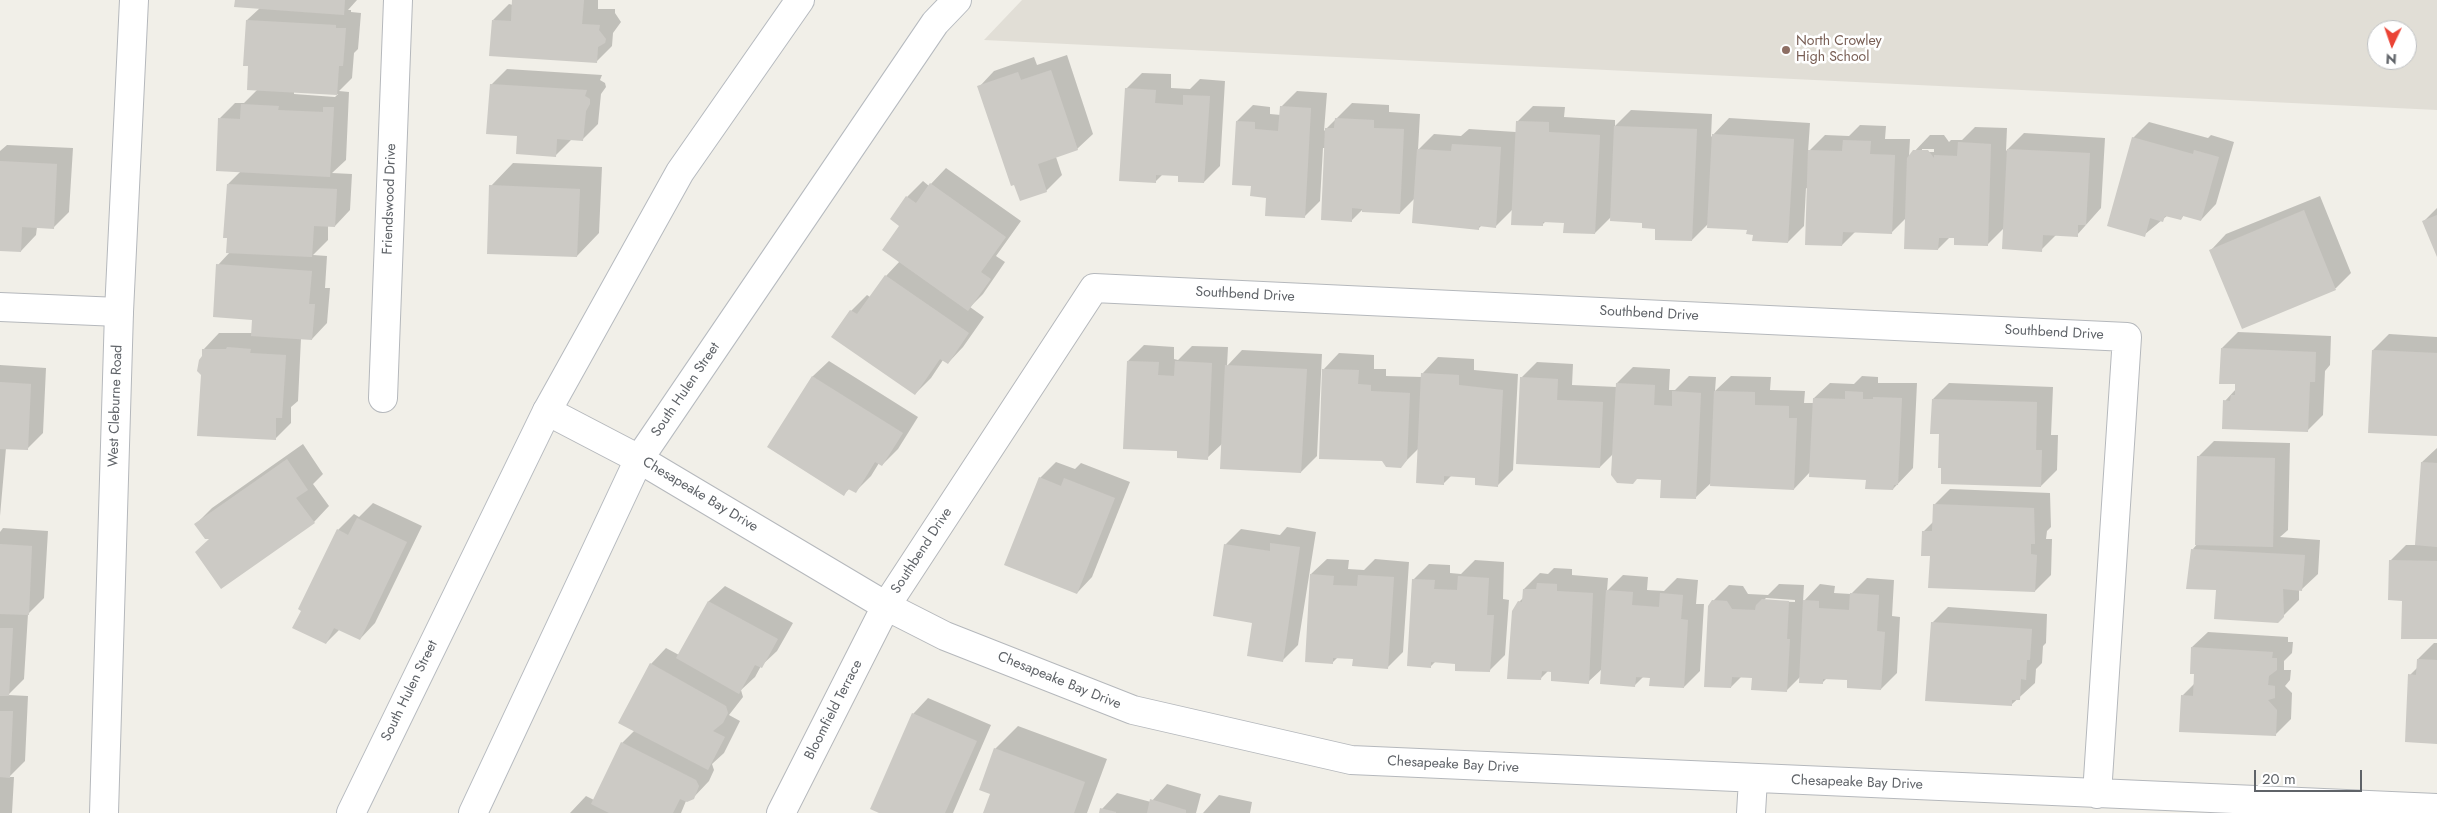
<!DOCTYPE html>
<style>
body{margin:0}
#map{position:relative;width:2437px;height:813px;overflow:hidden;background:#f1efe8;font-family:Jost,sans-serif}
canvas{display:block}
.north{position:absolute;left:2367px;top:20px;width:50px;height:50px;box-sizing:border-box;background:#fff;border:1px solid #bfc1c3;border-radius:50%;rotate:183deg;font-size:14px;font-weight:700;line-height:20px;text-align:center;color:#5f6368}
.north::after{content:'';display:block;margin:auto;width:18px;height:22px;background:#ea4335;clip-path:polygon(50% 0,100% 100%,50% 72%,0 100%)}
.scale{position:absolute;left:2254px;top:770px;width:108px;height:22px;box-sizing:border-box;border:2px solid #5f6368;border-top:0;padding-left:6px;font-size:15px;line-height:18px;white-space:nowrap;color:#5f6368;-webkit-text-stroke:4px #fff;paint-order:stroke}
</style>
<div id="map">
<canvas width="2437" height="813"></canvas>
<div class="north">N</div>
<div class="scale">20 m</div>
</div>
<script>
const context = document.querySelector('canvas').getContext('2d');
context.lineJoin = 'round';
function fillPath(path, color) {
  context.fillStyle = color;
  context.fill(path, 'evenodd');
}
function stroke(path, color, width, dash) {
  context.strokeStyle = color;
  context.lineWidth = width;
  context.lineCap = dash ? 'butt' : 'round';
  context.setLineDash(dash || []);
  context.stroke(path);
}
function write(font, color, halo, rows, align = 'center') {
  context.font = font + ' Jost,sans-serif';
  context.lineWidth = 5;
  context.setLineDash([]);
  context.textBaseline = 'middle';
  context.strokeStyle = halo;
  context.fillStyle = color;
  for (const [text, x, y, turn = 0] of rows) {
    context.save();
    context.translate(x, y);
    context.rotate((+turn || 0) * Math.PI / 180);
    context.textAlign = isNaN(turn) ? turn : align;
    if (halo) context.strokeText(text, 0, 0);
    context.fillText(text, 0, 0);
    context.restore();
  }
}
fillPath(new Path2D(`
 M1022,0H2437V110L984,40ZM2377,30H2407V60H2377Z`), '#e1ded6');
fillPath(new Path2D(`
 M236,0H357L348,10H351V12L361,13L358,49L354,53L352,78L339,91L349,92L346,160L332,173L352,174L350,210L335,226L328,225V240L313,255L327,256L325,288H330L327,323L312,339L301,338L298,401L291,407V423L275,439L204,357V349L219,333H252L254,318L218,265L230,252L228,184L241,171L220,118L235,103H244L258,89L247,20L260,8ZM294,91L338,94L335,97L294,94Z
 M514,0H598V9H615V13L621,22L613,33L612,46L597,61L493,20L509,4L513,5Z
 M1067,55L1093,134L1077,149L1056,157L1062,175L1046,191L979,87L994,71L1034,57L1037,65Z
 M507,69L602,75L600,80L605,83L606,87L601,94L598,124L582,140H571L555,156L519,135L491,85Z
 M1142,73L1171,74V88L1190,89L1200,79L1225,81L1220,166L1204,182L1179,175L1163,174L1155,182L1126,89Z
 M1297,91L1327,93L1324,131L1352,103L1389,105V112L1420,114L1418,150L1434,134L1461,136L1469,129L1516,132L1517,122L1533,106L1565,107L1564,117L1615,120V126L1631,110L1712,114L1711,137L1729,118L1810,123L1808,152L1825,135L1849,136L1860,125L1886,126L1885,139H1910L1909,157L1930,135H1944L1949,142L1951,140H1962L1975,127L2007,128L2006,151L2024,133L2105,138L2101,208L2077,235L2057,234L2041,250L2004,228L1987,245L1950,237L1938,249L1906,218L1892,232L1856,231L1842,245L1808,189L1806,188L1804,226L1788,242L1754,233L1748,229L1709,223L1692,240L1644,222L1612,216L1595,233L1565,222L1546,221L1542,225L1513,209L1496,226L1482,225L1479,228L1415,198L1400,213L1363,209L1351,221L1326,148H1323L1320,201L1304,217L1267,197L1253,185L1237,121L1253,105L1270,107V114L1281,115V107ZM1922,149H1934V152H1922Z
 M2149,122L2208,138L2211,135L2234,142L2216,204L2201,220L2184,215L2181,219L2168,215L2144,235L2133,138Z
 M7,145L73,148L69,212L53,228L37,227L36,235L21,251L0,250V151Z
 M513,163L602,167L599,233L577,256L491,186Z
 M946,168L1021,221L996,256L1005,262L983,294L970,307L984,317L963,347L948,363L943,360L931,378L915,394L851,311L867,295L870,297L886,276L900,261L901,225L907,197L923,181L929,186Z
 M2320,196L2351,273L2336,288L2243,327L2211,250L2226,234Z
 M2437,208V254L2423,222Z
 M2238,332L2331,336L2330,365L2325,371L2323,415L2307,431L2225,401L2236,389L2237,383L2222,348Z
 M2389,334L2437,337V435L2373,350Z
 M1144,345L1174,347V359L1178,360L1192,346L1228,347L1227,366L1242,350L1322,354L1317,456L1301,472L1223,443L1207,458L1178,450L1128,361Z
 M1339,353L1374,355V369H1386V376L1422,377L1423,373L1438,357L1474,359V370L1518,374L1513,470L1498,485L1477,477L1452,475L1443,484L1419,448L1400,467L1324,369Z
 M829,361L918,417L898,449L882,465L879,463L871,476L855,492L850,488L844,494L769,447L813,376Z
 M1537,362L1573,364L1572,385L1617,387V383L1633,367L1670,369L1669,390H1675L1689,376L1716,377L1715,391L1731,376L1771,377L1770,390L1805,391L1804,403H1814V398L1830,383L1854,384L1862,376L1878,377V383H1917L1913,468L1893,489L1867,479L1810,472L1794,489L1712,482L1695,498L1614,453L1600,467L1521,378Z
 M0,365L46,368L43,433L27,449L6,448L0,516Z
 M1949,383L2053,387L2051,435H2058L2057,470L2041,486L1941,433L1933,399Z
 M2214,441L2290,443L2288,530L2280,537L2320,540L2318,574L2302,589H2299V600L2283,616L2218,589L2193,549L2198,543V457Z
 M303,444L323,474L313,484L329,506L314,522L210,538L196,524L212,508Z
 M2437,448V638L2403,599L2390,561L2406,545H2416L2422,462Z
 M1056,462L1075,469L1081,463L1130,482L1092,577L1077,593L1040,478Z
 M1950,489L2050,493L2051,527L2047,531L2046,539H2052L2051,575L2035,591L1931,555L1924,531L1933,522L1934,505Z
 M373,503L422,526L375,623L360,639L340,629L326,643L303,610L338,530L354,514L359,517Z
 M1287,527L1316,532L1298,645L1282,661L1254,621L1225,545L1241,529L1280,535Z
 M3,528L48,531L44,598L28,614L24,679L8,695L28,696L25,761L9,777H14L12,813H0V532Z
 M1327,559L1349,560L1348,569L1364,570L1375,559L1409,562L1403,652L1387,668L1354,658L1338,657L1332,663L1311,574Z
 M1475,560L1504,562L1503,599L1509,600L1505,655L1489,671L1456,662L1436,661L1431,666L1413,580L1429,564L1450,565V573L1461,574Z
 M1554,568L1572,569V575L1608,578L1607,591L1623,575L1648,577L1647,590L1664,591L1677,578L1698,580L1696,604H1704L1700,671L1684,687L1644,676L1635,685L1602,669L1588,682L1553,670H1549L1540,679L1519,602L1524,597V589L1540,573L1548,574Z
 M1867,578L1894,580L1892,616L1900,617L1897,673L1881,689L1848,679L1827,678L1822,683L1800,677L1787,690L1753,677H1741L1731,687L1713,601L1729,585L1743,586L1748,594L1768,595L1779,584L1804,585L1803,602L1820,584L1835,586L1834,593L1851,594ZM1766,598L1795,600V602L1763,601Z
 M725,586L793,623L777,651L761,666L755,677L741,690L743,697L729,715L740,721L724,753L712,764L714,770L709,781L693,798L686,801L681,813H570L586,796L594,800L622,743L635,730L651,664L666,648L679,655L709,601Z
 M1948,607L2047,614L2046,643L2043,646L2042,663L2036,669L2035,683L2011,705L1932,623Z
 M2208,632L2288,637V642H2293L2292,653L2284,661V670H2291L2290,680L2285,686L2292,693L2291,719L2275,735L2182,696L2195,683L2192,647Z
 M2434,643H2437V743L2410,675L2418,667V659Z
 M928,698L991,725L953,813H882L913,714Z
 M1018,726L1107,759L1087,813H984L991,794L995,749Z
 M1167,784L1201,794L1196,813H1100L1102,809L1117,793L1151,802Z
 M1219,795L1252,802L1250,813H1203Z`), '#0003');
fillPath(new Path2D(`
 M235,0H345L344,15L234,7Z
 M512,0H584L582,24L600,25L599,30L606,39L605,43L598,47L597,63L489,56L492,20L511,21Z
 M246,20L336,25V28H346L343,66H339L337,95L247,90L248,66H243Z
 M1051,70L1078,150L1038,164L1047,192L1020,201L1014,185L1011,186L977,86L1018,72L1021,80Z
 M490,84L587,90L585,96L590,99V104L586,111L583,141L557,139L556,157L516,154L517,136L486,134Z
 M1125,88L1156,90L1155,103L1183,105V95L1210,96L1204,183L1178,182V176L1156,175V183L1119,181Z
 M241,104L279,106L278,110L323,112V107H334L330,177L216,171L218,118L240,119Z
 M1280,106L1311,108L1305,218L1265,216L1266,198L1250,196L1251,186L1232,185L1236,121L1255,122V129L1278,131Z
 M1335,118L1374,120V128L1404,129L1400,214L1362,212V209L1352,208V222L1321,220L1325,128H1334Z
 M1516,121L1549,122V132L1600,135L1595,234L1563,233L1564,223L1543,222V226L1511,225Z
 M1614,126L1697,129L1692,241L1655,240V229L1642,228V223L1610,221Z
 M1712,134L1794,139L1788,243L1752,241L1753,235L1746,234L1747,230L1707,228Z
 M2132,137L2193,154L2194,150L2219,157L2201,221L2183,216L2181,220L2165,216L2163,222L2150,218L2145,237L2107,226Z
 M1843,140L1871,141L1870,154L1895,155L1892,234L1843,232L1842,246L1805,245L1808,150L1842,151Z
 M1958,142L1991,144L1988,246L1954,245V238H1939L1938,250L1904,249L1907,158L1913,150H1928L1934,158V155L1957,156Z
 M1452,144L1501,147L1496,228L1479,226V230L1412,223L1417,149L1451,151Z
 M2007,149L2090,153L2086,225H2078V237L2043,235L2042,252L2002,249Z
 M0,161L57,164L54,229L22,227L21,252L0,251Z
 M930,183L1006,237L981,272L991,279L968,311L882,250L899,226L890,219L906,196L916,203Z
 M227,184L337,189L335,227L314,226L312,257L226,253L227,238H223Z
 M489,185L580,189L577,257L487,254Z
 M2304,210L2336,290L2242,329L2209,250Z
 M2437,215V257L2422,221Z
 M216,264L312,271L309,304H315L312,340L251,336L252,320L213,317Z
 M885,275L969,333L948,364L940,359L915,395L831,337L850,310L857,314Z
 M227,347L251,349L250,353L286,355L282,418H276V440L197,436L201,375L197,371L199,360L202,356V349H226Z
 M2221,348L2316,352L2315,382H2310L2308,432L2222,429L2223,400L2230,401L2231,395H2235V384H2219Z
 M2372,350L2437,353V436L2368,433Z
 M1127,361L1159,362L1158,375L1174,376L1175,361L1212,363L1208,460L1177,458V451L1123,449Z
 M1225,365L1307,369L1301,473L1220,469Z
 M1322,369L1359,370L1358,384L1371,385V391L1410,393L1407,460L1401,468L1386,467L1382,461L1319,459Z
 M1421,373L1459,375V385L1503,390L1498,487L1475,485V478L1444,476V485L1416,483Z
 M812,376L903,433L882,466L875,462L856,493L848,489L844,496L767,447Z
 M1520,377L1558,379L1557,400L1603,402L1600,468L1516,464Z
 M0,382L31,384L28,450L0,449Z
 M1616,383L1655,385L1654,405L1672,406V391L1701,393L1696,499L1660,498L1661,480L1637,479L1633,484L1617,483L1611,475Z
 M1714,391L1755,392V405L1789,406V418H1797L1794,490L1710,486Z
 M1845,391L1863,392V399H1873V397L1902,398L1898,485H1894L1893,490L1865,489L1866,480L1809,477L1813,398L1845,399Z
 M1932,399L2037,402L2036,450H2042L2041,487L1941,484V468H1938L1939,434H1930Z
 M2197,456L2275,458L2273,547L2195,545Z
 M287,459L308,490L296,498L315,523L221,589L195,552L209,539H205L194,524Z
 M2421,462L2437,463V547L2415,545Z
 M1039,477L1061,486L1064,478L1115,498L1077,594L1004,565Z
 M1933,504L2034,508L2035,544H2031V554L2037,555L2035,592L1928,588L1930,556H1921L1922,531H1932Z
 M357,518L407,542L360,640L334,628L326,644L292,628L301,611L298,609L337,529L348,535Z
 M1270,543L1300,547L1283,662L1247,656L1252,623L1213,616L1224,544L1270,551Z
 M0,544L32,546L29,615L0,614Z
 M2191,549L2305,555L2302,591L2283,589L2284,617L2278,623L2214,619L2216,590L2186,589Z
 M2389,560L2437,561V639H2401L2402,601L2388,600Z
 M1310,574L1334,576L1333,585L1357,586L1358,575L1394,577L1388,669L1352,666L1353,659L1333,658V664L1305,662Z
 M1458,576L1489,578L1487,615H1494L1490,672L1455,671V664L1431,662V668L1407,666L1412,579L1435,580L1434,589L1457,590Z
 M1537,583L1557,584V591L1593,593L1589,684L1551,681V672L1542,671L1541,680L1507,679L1512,611L1518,601L1522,602L1523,589H1536Z
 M1606,590L1633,592L1632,605L1659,607L1660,593L1683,595L1681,619L1688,620L1684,688L1649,686L1650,678L1636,677L1635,687L1600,684Z
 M1850,593L1879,595L1877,631L1885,632L1881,690L1847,688V680L1823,679V684L1799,683L1803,600L1819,601V608L1849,610Z
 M1762,599L1789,601L1787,639H1790L1787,692L1751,690L1752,678L1732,677L1731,688L1704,687L1708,606L1712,600L1727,601L1732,609L1755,610L1756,605Z
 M708,601L778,639L762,668L755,665L739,694L676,658Z
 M1931,622L2032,629L2030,660H2027L2026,680L2021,679L2020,700H2012V706L1925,701Z
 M0,628H13L9,696H0Z
 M2191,647L2273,652L2272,658H2277V670L2269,676L2268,685L2275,686V698L2268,700L2277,710L2276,736L2179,732L2181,695L2193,696L2194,674H2190Z
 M2417,659L2437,660V744L2405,742L2408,674L2416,675Z
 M650,663L726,706L728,713L723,723L713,731L725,737L708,770L618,723Z
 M0,711H13L10,778L0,777Z
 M912,713L977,741L945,813H879L870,809Z
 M621,742L696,780L699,786L694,799L687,802L680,799L673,813H609L591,804Z
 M994,748L1085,782L1074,813H983L990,794L979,790Z
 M1150,799L1186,810V813H1147Z
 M1100,808L1116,812V813H1099Z`), '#cccac5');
const minor = new Path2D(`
 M0,307L119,312
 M383,398L398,0
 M547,411L639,459L886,606L945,636L1133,710L1351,760L2437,808
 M781,813L886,606L1094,288L2127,337L2097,794
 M1751,813L1753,779`);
const tertiary = new Path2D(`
 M104,813L119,312L134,0`);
const secondary = new Path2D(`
 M351,813L547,411L680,172L800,0
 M473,813L639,459L935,23L957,0`);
stroke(minor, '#b5b8bc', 30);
stroke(tertiary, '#b5b8bc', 30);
stroke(secondary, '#b6babf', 30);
stroke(minor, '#fff', 28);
stroke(tertiary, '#fff', 28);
stroke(secondary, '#fff', 28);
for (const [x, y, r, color] of [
 [1786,50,5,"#8d6e63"]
]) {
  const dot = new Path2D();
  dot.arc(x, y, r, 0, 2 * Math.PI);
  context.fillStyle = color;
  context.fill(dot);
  stroke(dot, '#fff', 2);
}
write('14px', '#785e54', '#fff', [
 ["North Crowley",1796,42],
 ["High School",1796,58]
], 'left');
write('14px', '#5f6368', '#fff', [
 ["Friendswood Drive",390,199,-88],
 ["Southbend Drive",1245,295,3],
 ["Southbend Drive",1649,314,3],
 ["Southbend Drive",2054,333,3],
 ["South Hulen Street",686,390,-56],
 ["West Cleburne Road",116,406,-88],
 ["Chesapeake Bay Drive",700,495,31],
 ["Southbend Drive",922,551,-57],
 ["Chesapeake Bay Drive",1059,681,22],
 ["South Hulen Street",410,691,-64],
 ["Bloomfield Terrace",834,710,-63],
 ["Chesapeake Bay Drive",1453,765,3],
 ["Chesapeake Bay Drive",1857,783,2]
]);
</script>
